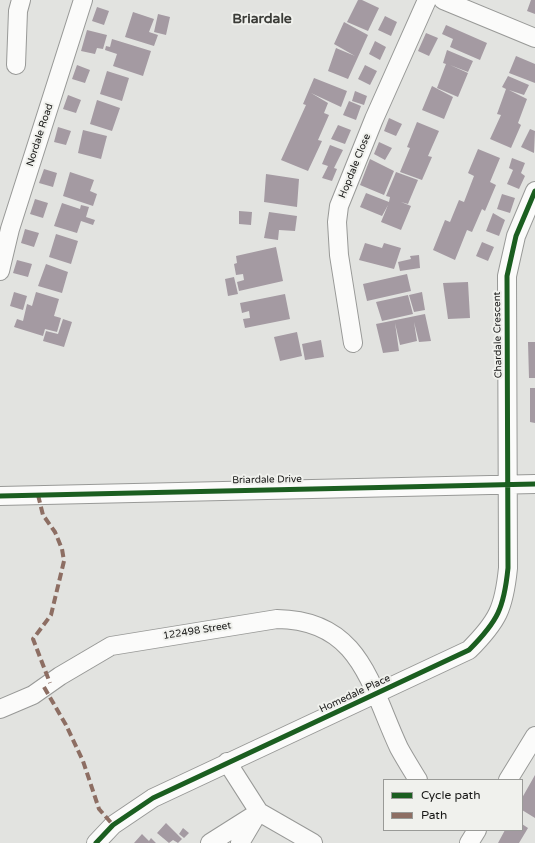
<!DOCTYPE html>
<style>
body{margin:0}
#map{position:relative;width:535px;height:843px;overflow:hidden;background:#e2e3e0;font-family:"Varela Round",sans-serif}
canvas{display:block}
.legend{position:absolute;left:383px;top:779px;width:140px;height:52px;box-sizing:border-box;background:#f0f1ed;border:1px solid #999a97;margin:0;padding:5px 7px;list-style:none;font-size:12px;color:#171716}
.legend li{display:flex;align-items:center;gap:8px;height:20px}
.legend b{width:20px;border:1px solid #999a97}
</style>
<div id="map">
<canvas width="535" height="843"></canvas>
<ul class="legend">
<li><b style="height:5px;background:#1b5e20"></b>Cycle path</li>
<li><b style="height:5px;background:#8d6e63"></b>Path</li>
</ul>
</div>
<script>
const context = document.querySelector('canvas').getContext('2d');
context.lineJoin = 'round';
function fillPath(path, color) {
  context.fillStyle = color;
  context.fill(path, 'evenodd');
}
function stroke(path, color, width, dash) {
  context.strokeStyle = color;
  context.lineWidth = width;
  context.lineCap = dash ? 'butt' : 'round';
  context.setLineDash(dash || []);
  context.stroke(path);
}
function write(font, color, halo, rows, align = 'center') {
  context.font = font + ' "Varela Round",sans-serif';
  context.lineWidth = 4;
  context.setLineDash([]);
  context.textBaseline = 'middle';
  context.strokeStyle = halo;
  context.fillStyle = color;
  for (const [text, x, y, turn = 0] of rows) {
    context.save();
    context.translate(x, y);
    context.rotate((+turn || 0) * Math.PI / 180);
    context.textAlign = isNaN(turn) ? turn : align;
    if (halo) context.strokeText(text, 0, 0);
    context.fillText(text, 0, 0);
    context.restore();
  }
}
fillPath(new Path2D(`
 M358,0H362L379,8L368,31L347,22Z
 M531,0H535V14L527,11Z
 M97,7L109,11L104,25L92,21Z
 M133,12L154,19L149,32L158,35L154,46L125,37Z
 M158,14L170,17L166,35L154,32Z
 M385,16L397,22L391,36L378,30Z
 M344,22L368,35L348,79L328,71L336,48L355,56L334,44Z
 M446,25L487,43L480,60L450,47L453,39L442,34Z
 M87,30L107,35L103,49L97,48L95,54L81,51Z
 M426,33L438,38L429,56L418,51Z
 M112,39L151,51L143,76L113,66L117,54L105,50L106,46L110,47Z
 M375,41L386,47L380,60L369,54Z
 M447,50L473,61L468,72L450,65L468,73L458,97L437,88L446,64L443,63Z
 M516,56L535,64V83L509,73Z
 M77,65L90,70L85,83L72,79Z
 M365,65L377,71L370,85L358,79Z
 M107,71L129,78L122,101L100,94Z
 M508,76L529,85L524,95L509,90L527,99L518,123L521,125L511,148L490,139L501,115L497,114L506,89L502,87Z
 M314,78L347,91L341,107L311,93L328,103L324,113L329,115L318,140L322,141L308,171L281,160L306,105L303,104Z
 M432,86L453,97L444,119L422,110Z
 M355,91L367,96L364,105L352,101Z
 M68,95L81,100L76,113L63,109Z
 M97,100L120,108L112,131L90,124Z
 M349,101L361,106L356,120L343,115Z
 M389,118L402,124L396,136L384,131Z
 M417,122L439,131L428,156L432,157L422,180L400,172L410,148L407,147Z
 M338,125L351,130L345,144L331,139Z
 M58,127L71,131L66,145L54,142Z
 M530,129L535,131L534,153L521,147Z
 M83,130L107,136L101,159L78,153Z
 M379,142L392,148L385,160L374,154Z
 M330,145L343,150L334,168L337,169L332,181L322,178L328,166L322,164Z
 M478,149L500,158L490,182L496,185L485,211L482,209L472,232L467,230L455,260L433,250L445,220L450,222L459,200L464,202L474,176L468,173Z
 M512,158L525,163L521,173L525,176L519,189L507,184L513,170L509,168Z
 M370,159L394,171L384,195L360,185Z
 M44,169L57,173L53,187L39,183Z
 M70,172L94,180L90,191L97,194L93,206L63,196Z
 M396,172L418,180L408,204L401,202L411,206L401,230L381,222L388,205L382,216L360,207L366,193L389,202L390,197L386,196Z
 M266,174L299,179L297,207L264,202Z
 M502,194L515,198L510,213L497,209Z
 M35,199L48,203L43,218L30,214Z
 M62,203L80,209L81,205L89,207L86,217L95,220L93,225L81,221L77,233L54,226Z
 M239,211L252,212L251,225L239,224Z
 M269,212L297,216L295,231L279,230L278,240L264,238Z
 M493,213L505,220L499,236L486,231Z
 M25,229L39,233L34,247L21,243Z
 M56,234L78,241L71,264L49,257Z
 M482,242L494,247L488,261L476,256Z
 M365,243L382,248L384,243L401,248L394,269L359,260Z
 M276,247L283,281L239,291L237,282L244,280L243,274L236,275L234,264L237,263L236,256Z
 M419,255L420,268L400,271L398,262L411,259L410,256Z
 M17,260L32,264L28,277L13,273Z
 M46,264L68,272L62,293L38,286Z
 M407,274L411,291L367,301L363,284Z
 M234,277L238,294L228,296L225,279Z
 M468,282L470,318L448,319L443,283Z
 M14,292L27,296L23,310L10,306Z
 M36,292L59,299L54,316L61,318L57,332L45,329L43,336L14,327L17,319L23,321L27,304L32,306Z
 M422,292L425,310L414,312L409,295Z
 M285,294L290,319L245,328L243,319L250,318L249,311L242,313L240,303Z
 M408,295L413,314L382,321L376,302Z
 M425,314L431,341L419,342L414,322L417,341L400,345L395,323L399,351L383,353L376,324Z
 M63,319L72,322L64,347L43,341L46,331L58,334Z
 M297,332L302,356L280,361L274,337Z
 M321,340L324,357L305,360L302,344Z
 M528,342H535V378H529Z
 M530,388H535V423L530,422Z
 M535,775V818L522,810V798Z
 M166,823L182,839L178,843L173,840L169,843L157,833Z
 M522,824L528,828L519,843H498L505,830H522Z
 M183,828L189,833L184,838L179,834Z
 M142,834L149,841L151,838L156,843H134Z`), '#a49aa2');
const minor = new Path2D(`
 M443,0L535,38
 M16,65L18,11L21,0
 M0,271L10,229L83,0
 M353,343L339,255L337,222L339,206L374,119L427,0
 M0,496L535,484
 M0,709L33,695L60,676L111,646L277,619C361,620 370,686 399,748C405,759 412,770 418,780
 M227,762L259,812L313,843
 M508,780L535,736
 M96,843L113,825L153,798L469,650C498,621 504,608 508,568L507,276L516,236L535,191
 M210,843L259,812
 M240,843L256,816
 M469,843L477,830`);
stroke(minor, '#989997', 20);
stroke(minor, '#fbfbfa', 18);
stroke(new Path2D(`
 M38,495L43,515L55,532L62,549L64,561L51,615L33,639L50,683
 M44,687L66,725L83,761L99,809L113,825`), '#8d6e63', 4, [8, 4]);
stroke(new Path2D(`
 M0,496L535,484
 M96,843L113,825L153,798L469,650C498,621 504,608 508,568L507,276L516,236L535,191`), '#1b5e20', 5);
write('10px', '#171716', '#f0f1ed', [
 ["Nordale Road",40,135,-72],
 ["Hopdale Close",355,166,-68],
 ["Chardale Crescent",498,335,-91],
 ["Briardale Drive",267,480,-1],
 ["122498 Street",197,631,-9],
 ["Homedale Place",355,694,-25]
]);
write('bold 14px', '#3b3c38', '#f0f1ed', [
 ["Briardale",262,19]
]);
</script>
